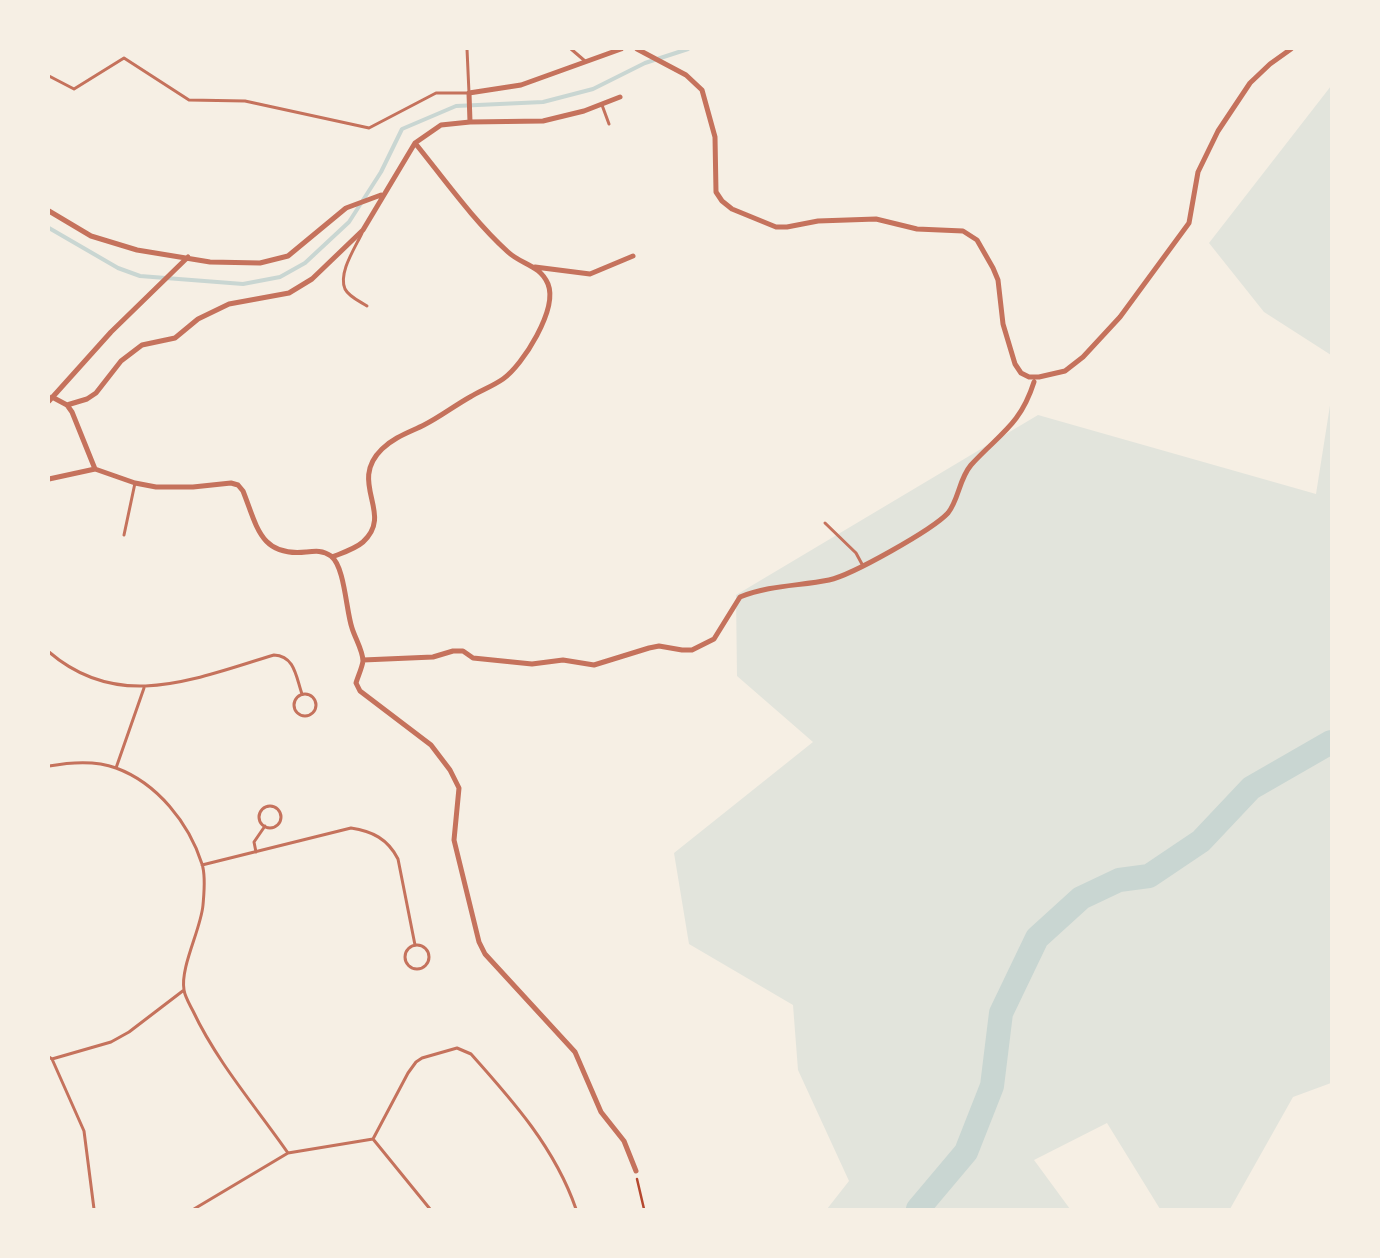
<!DOCTYPE html>
<style>
body{margin:0}
#map{position:relative;width:1380px;height:1258px;overflow:hidden;background:#f6efe4;font-family:"Source Sans 3",sans-serif}
canvas{display:block}
.frame{position:absolute;inset:0;border:50px solid #f6efe4;pointer-events:none}
</style>
<div id="map">
<canvas width="1380" height="1258"></canvas>
<div class="frame"></div>
</div>
<script>
const context = document.querySelector('canvas').getContext('2d');
context.lineJoin = 'round';
function fillPath(path, color) {
  context.fillStyle = color;
  context.fill(path, 'evenodd');
}
function stroke(path, color, width, dash) {
  context.strokeStyle = color;
  context.lineWidth = width;
  context.lineCap = dash ? 'butt' : 'round';
  context.setLineDash(dash || []);
  context.stroke(path);
}
fillPath(new Path2D(`
 M1331,86V355L1264,312L1209,243Z
 M1331,399V1083L1293,1097L1230,1209H1160L1107,1123L1034,1160L1070,1209H827L849,1181L798,1070L793,1005L689,944L674,853L813,742L737,676L736,595L1038,415L1316,494Z`), '#e2e4dc');
stroke(new Path2D(`
 M49,228L118,268L140,276L243,284L280,277L305,263L349,222L381,172L402,129L456,106L543,102L593,89L645,63L688,49`), '#c9d6d2', 4);
stroke(new Path2D(`
 M918,1209L966,1152L992,1086L1001,1013L1037,938L1081,898L1119,880L1149,876L1201,841L1251,788L1331,742`), '#c9d6d2', 24);
stroke(new Path2D(`
 M637,1179L644,1209`), '#b5482f', 2.5);
stroke(new Path2D(`
 M571,49L585,61
 M49,76L74,89L124,58L189,100L245,101L369,128L436,93H469L467,49
 M602,105L609,124
 M362,233C355,248 338,273 345,289C349,297 361,302 367,306
 M825,523L856,553L863,566
 M124,535L135,483
 M49,652C120,713 196,678 274,655C295,656 296,677 302,694
 M294 705a11 11 0 1 1 22 0a11 11 0 1 1-22 0Z
 M49,766C71,762 95,760 116,768C157,783 189,823 202,864C206,876 204,893 203,905C201,929 180,967 184,990C185,997 190,1005 193,1011C217,1062 256,1107 288,1153
 M116,768L144,688
 M259 817a11 11 0 1 1 22 0a11 11 0 1 1-22 0Z
 M256,852L254,842L265,826
 M202,865L351,828C372,831 388,839 398,859L415,945
 M405 957a12 12 0 1 1 24 0a12 12 0 1 1-24 0Z
 M49,1057L52,1059L84,1131L94,1209
 M52,1059L111,1042L129,1032L184,990
 M373,1139L408,1073L416,1062L422,1058L457,1048L471,1054C513,1101 555,1148 576,1209
 M373,1139L430,1209
 M194,1209L288,1153L373,1139`), '#c5725c', 3);
stroke(new Path2D(`
 M637,49L686,75L702,90L715,137L716,192L722,201L732,209L776,227H787L818,221L876,219L917,229L963,231L977,240L993,268L998,280L1003,324L1015,364L1021,373L1029,377H1039L1065,371L1083,357L1120,317L1189,223L1198,172L1218,131L1250,83L1270,64L1291,49
 M470,122L469,93L521,85L621,49
 M49,211L91,236L137,250L210,262L260,263L288,256L346,208L381,195
 M535,267L590,274L633,256
 M52,397L67,405L72,412L95,469
 M49,401L111,332L188,257
 M67,405L87,399L96,393L121,361L142,345L175,338L198,319L229,304L289,293L312,279L363,230L415,143L441,125L470,122L543,121L584,111L620,97
 M49,479L95,469L135,483L156,487H193L231,483L238,485L243,491C257,526 260,557 306,552C315,551 323,550 331,556C345,567 346,611 352,628C355,638 363,651 363,661C362,668 358,676 356,683L360,691L431,745L450,770L459,788L454,840L479,942L485,954L575,1052L601,1112L624,1141L636,1171
 M332,557C342,553 355,549 363,542C395,513 347,483 382,449C394,437 410,432 424,425C440,417 454,406 470,397C480,391 493,386 503,379C523,365 558,309 548,284C540,265 522,265 508,252C473,220 445,180 415,143
 M363,660L433,657L453,651H463L473,658L532,664L563,660L594,665L649,648L659,646L682,650H692L714,639L740,597C769,585 800,586 829,580C852,575 932,530 948,513C959,499 959,479 971,465C999,434 1020,426 1034,382`), '#c5725c', 5);
</script>
